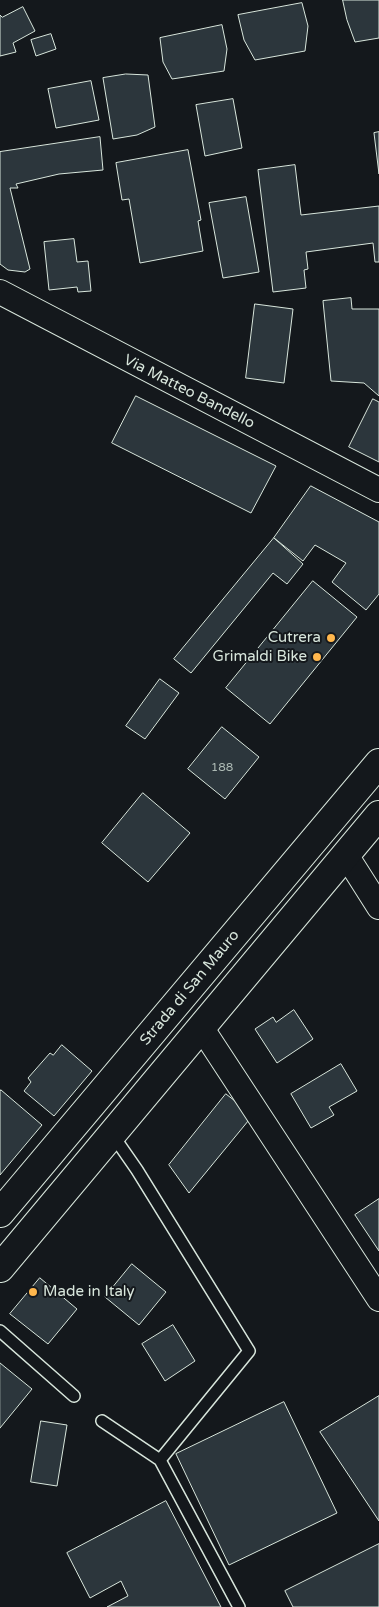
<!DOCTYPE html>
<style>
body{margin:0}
canvas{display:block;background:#14181c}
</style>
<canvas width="379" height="1607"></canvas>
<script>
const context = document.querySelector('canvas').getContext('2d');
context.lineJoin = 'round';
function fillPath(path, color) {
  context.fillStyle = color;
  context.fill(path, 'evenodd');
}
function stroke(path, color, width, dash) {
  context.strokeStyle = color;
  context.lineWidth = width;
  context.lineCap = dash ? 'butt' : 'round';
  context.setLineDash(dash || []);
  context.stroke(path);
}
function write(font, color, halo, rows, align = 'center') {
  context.font = font + ' "Varela Round",sans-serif';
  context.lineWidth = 4;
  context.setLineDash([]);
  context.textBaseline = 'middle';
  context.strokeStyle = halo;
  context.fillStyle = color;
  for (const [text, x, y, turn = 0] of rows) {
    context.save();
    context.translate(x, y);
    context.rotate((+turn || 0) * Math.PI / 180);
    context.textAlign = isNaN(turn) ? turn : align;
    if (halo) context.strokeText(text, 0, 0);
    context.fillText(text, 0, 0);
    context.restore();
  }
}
const building = new Path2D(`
 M343,0H379V38L355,42L347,20Z
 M302,3L308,26L305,51L255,60L244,40L238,15Z
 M23,7L35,31L13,43L16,52L0,56V15L2,17Z
 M222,25L227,49L224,71L172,79L163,62L160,38Z
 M51,34L56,49L36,56L31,40Z
 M126,74L148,75L155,127L137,135L113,139L103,78Z
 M91,81L99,120L56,128L48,89Z
 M233,99L242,148L205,156L196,105Z
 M379,132V174L374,133Z
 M100,137L103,170L59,174L16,184L18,188H10L30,269L25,272L8,270L0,264V152Z
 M188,150L201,220L198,221L203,251L140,263L129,199L122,200L116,163Z
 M295,165L301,215L379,206V262H375L373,243L306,252L308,269L304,270L306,288L273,292L258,170Z
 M246,197L259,272L223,278L209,203Z
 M74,239L77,262L88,261L91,291L78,292L77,287L49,290L44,242Z
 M351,298L352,309H379V396L364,383L331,381L323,301Z
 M255,304L293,309L284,383L246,378Z
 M136,396L276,466L251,513L112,443Z
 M373,399L379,402V462L349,447Z
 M311,486L379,522V594L366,610L332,582L346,563L315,545L303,561L274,538Z
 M274,538L303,564L287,584L273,573L191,673L174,659Z
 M313,581L357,617L270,724L226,688Z
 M160,679L179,693L145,739L126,726Z
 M222,727L259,757L225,799L188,769Z
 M143,793L190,833L148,882L102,843Z
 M294,1010L313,1039L277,1063L255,1029L273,1017L276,1022Z
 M62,1045L92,1071L54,1116L24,1091L31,1082L28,1078L50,1053L53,1055Z
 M341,1064L357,1091L329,1107L334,1115L311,1128L291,1094Z
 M1,1090L42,1125L0,1175V1092Z
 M226,1094L253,1115L189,1193L169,1165Z
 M379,1199V1251L355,1215Z
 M132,1264L166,1292L139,1325L105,1297Z
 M40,1278L77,1309L48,1344L10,1314Z
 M173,1325L195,1361L165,1381L142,1344Z
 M0,1363L32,1389L0,1428Z
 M379,1396V1521L320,1432Z
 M284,1402L337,1513L229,1565L176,1454Z
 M41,1421L67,1425L57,1486L31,1482Z
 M166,1501L221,1607H107L128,1596L121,1581L90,1598L67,1553Z
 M379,1544V1607H293L285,1591Z`);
fillPath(building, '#2c363c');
stroke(building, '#d8e6dc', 1);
const service = new Path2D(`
 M0,1331L74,1396
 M102,1421L160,1460L249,1351L137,1170L112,1134
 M160,1460L239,1607`);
const minor = new Path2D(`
 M0,292L379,490
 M346,855L379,907
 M201,1027L379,1299`);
const secondary = new Path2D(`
 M0,1213L379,763
 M0,1268L379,815`);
stroke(service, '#d8e6dc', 14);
stroke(minor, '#d8e6dc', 26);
stroke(secondary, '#d8e6dc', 30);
stroke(service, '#14181c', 11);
stroke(minor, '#14181c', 24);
stroke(secondary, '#14181c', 28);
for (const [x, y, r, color] of [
 [331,638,5,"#ffb74d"],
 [317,657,5,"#ffb74d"],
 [33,1292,5,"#ffb74d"]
]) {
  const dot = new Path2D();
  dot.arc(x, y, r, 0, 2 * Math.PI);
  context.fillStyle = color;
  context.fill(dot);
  stroke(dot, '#14181c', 2);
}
write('12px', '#adbab4', null, [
 ["188",222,768]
]);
write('15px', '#d8e6dc', '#14181c', [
 ["Via Matteo Bandello",189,392,27],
 ["Strada di San Mauro",190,988,-50]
]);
write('15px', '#d8e6dc', '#14181c', [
 ["Cutrera",321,638],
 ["Grimaldi Bike",307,657],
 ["Made in Italy",43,1292,"left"]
], 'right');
</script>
